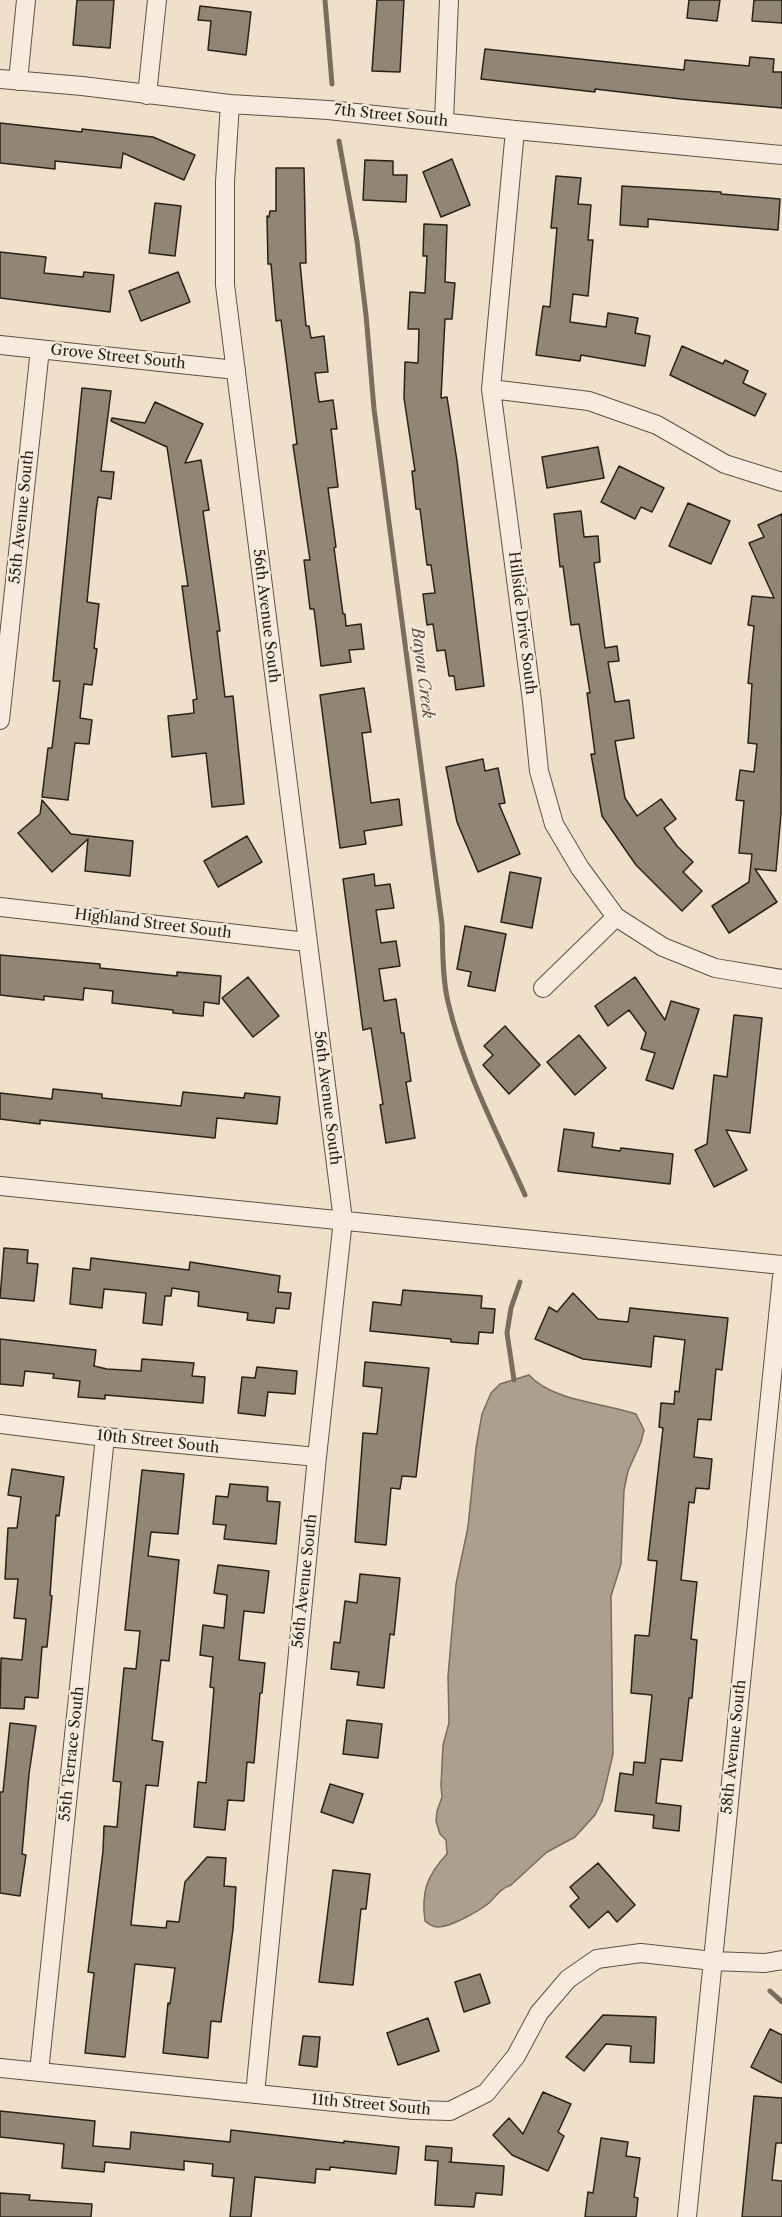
<!DOCTYPE html>
<style>
body{margin:0}
canvas{display:block;background:#f1e0c9}
</style>
<canvas width="782" height="2217"></canvas>
<script>
const context = document.querySelector('canvas').getContext('2d');
context.lineJoin = 'round';
function fillPath(path, color) {
  context.fillStyle = color;
  context.fill(path, 'evenodd');
}
function stroke(path, color, width, dash) {
  context.strokeStyle = color;
  context.lineWidth = width;
  context.lineCap = dash ? 'butt' : 'round';
  context.setLineDash(dash || []);
  context.stroke(path);
}
function write(font, color, halo, rows, align = 'center') {
  context.font = font + ' "Libre Caslon Text",serif';
  context.lineWidth = 4.5;
  context.setLineDash([]);
  context.textBaseline = 'middle';
  context.strokeStyle = halo;
  context.fillStyle = color;
  for (const [text, x, y, turn = 0] of rows) {
    context.save();
    context.translate(x, y);
    context.rotate((+turn || 0) * Math.PI / 180);
    context.textAlign = isNaN(turn) ? turn : align;
    if (halo) context.strokeText(text, 0, 0);
    context.fillText(text, 0, 0);
    context.restore();
  }
}
const water = new Path2D(`
 M529,1375C552,1401 604,1403 636,1414L644,1430L641,1442L628,1471L624,1490L621,1564L611,1596L613,1754L602,1801L595,1815L575,1837L547,1852L511,1885C501,1888 496,1896 489,1903C479,1911 451,1927 438,1927C432,1927 429,1924 425,1921C421,1892 427,1875 447,1854L446,1840L440,1834L436,1821L437,1811L442,1797L441,1785L443,1745L449,1723L448,1676L456,1584L468,1527L476,1448L482,1414L491,1393L500,1384Z`);
fillPath(water, '#ad9f8d');
stroke(water, '#786d5e', 1.5);
stroke(new Path2D(`
 M325,0L332,84
 M339,141L357,241L366,315L374,409L442,924C443,949 442,977 448,1002C464,1070 497,1132 525,1195
 M514,1380L507,1333L511,1308L520,1282
 M770,1991L782,2002`), '#786d5e', 5);
const building = new Path2D(`
 M77,0H114L110,48L73,45Z
 M377,0H404L400,72L372,71Z
 M689,0H720L717,21L687,18Z
 M754,0H782V23L752,21Z
 M200,6L251,12L246,55L208,50L211,21L198,20Z
 M485,49L684,70L685,60L749,66L750,57L774,59L773,72H782V108L681,99L595,89V92L481,79Z
 M0,123L82,132V129L153,137L195,155L184,180L123,153L121,168L55,161V169L0,163Z
 M452,159L470,205L441,217L423,172Z
 M365,160L393,161V175H407L406,202L363,200Z
 M276,168H304L306,263H300L306,326H309L311,338L324,336L328,372L315,373L319,402L333,400L337,429H331L338,487L328,488L336,547L334,548L343,614H345L346,626L361,624L364,649L349,650L351,662L321,666L314,609H310L304,560H310L293,445L297,444L281,320L276,321L271,264H268L267,216L269,217L270,211H276Z
 M556,176L581,178L578,204L591,205L588,240H593L588,296L573,294L570,322L606,327L608,313L638,318L635,333L650,336L645,366L581,355L580,361L536,355L543,306L550,307L557,228H551Z
 M622,186L721,192V194L780,199L778,230L648,219V227L620,225Z
 M155,203L181,206L175,256L149,253Z
 M424,224L447,225L445,282L455,283L452,319H445L441,398L447,397L457,461L484,686L456,690L454,676H449L445,650L437,651L433,624L427,625L423,594L435,593L431,565H427L420,509H416L412,471H415L404,398L405,362L418,363L419,329H408L410,292L425,293L427,256H423Z
 M0,252L46,257L44,273L83,277L84,272L114,275L110,312L0,298Z
 M178,272L190,302L141,321L129,291Z
 M682,346L723,364L725,360L748,371L743,383L766,394L755,416L670,375Z
 M82,388L111,391L101,471L114,472L111,499L98,497L96,511L87,602L99,604L94,648L97,649L92,685L84,684L80,718L92,720L89,744L75,743L68,800L42,797L48,748H52L60,681H53Z
 M155,402L203,424L185,463L201,460L209,510L203,511L220,631H217L225,697L233,696L244,804L212,807L206,753L172,757L168,716L194,713L193,700L197,699L182,586H188L167,447L111,421L112,418L145,423Z
 M598,447L604,478L547,488L542,457Z
 M619,466L664,488L652,512L641,507L635,519L601,502Z
 M688,503L730,521L711,564L669,546Z
 M581,511L584,537L598,536L600,562L594,563L603,633L605,648L617,646L619,661L608,662L615,702L629,700L634,738L615,741L625,798L637,816L661,799L676,819L664,828L677,846L693,862L683,872L702,891L682,911L636,865L602,816L591,754H595L587,693H590L579,624L571,625L563,566L560,567L554,514Z
 M782,514L781,814L776,871L755,869L777,902L729,933L712,906L749,882L752,854L739,853L744,801L736,800L740,770L754,772L757,744L748,743L752,684L748,683L754,626L748,625L752,596L774,598L749,543L764,537L758,525Z
 M364,688L371,732L362,733L371,803L399,799L402,825L364,831L366,844L340,848L320,695Z
 M483,759L485,771L498,768L505,803L499,804L520,854L478,872L457,822L446,767Z
 M42,800L71,834L133,841L130,876L85,871L88,839L52,872L18,833L40,814Z
 M247,836L262,862L218,887L204,861Z
 M510,872L541,878L532,928L501,922Z
 M374,874L375,886L390,884L394,908L376,910L381,943L396,941L400,966L379,969L384,1001L396,999L401,1033H404L411,1081L406,1082L415,1138L386,1143L380,1105L383,1104L371,1028L363,1030L343,879Z
 M465,926L506,934L495,991L468,986L471,972L457,969Z
 M0,955L100,964V968L177,976V972L221,976L219,1004L204,1002L203,1016L173,1013V1010L112,1003L113,991L84,988L83,1000L44,996V1000L0,995Z
 M248,977L279,1016L253,1037L222,998Z
 M635,977L665,1020L671,1001L699,1009L673,1089L646,1080L655,1053L641,1049L646,1033L629,1010L608,1026L595,1006Z
 M734,1015L762,1018L750,1133L726,1130L747,1170L714,1187L695,1150L707,1144L714,1075L727,1077Z
 M505,1026L540,1065L509,1094L483,1065L493,1055L484,1046Z
 M579,1035L606,1068L575,1095L547,1062Z
 M53,1089L102,1094V1098L181,1106L183,1092L244,1098L245,1093L280,1097L277,1124L217,1118L215,1138L40,1120V1124L0,1119V1093L52,1099Z
 M564,1129L594,1133L592,1147L620,1151L621,1148L673,1154L670,1184L558,1171Z
 M4,1248L28,1250L27,1263L38,1264L34,1301L0,1298Z
 M91,1258L189,1270L190,1262L280,1276L278,1292L291,1293L289,1309L276,1308L274,1323L247,1320L248,1313L198,1306L199,1292L172,1288L171,1296H165L162,1325L143,1323L146,1293L104,1289L102,1308L70,1304L73,1268L90,1270Z
 M403,1290L482,1296L481,1308L495,1309L493,1333L479,1332L478,1344L451,1342V1339L370,1331L373,1302L401,1305Z
 M573,1293L598,1319L628,1322L630,1308L728,1318L722,1370L716,1369L711,1420L698,1419L694,1457L712,1459L709,1489L696,1488L694,1503L689,1502L681,1580L697,1582L691,1639L697,1640L692,1698H689L682,1761L661,1759L656,1803L681,1806L679,1831L653,1828L654,1815L615,1811L620,1773L633,1775L634,1762L645,1763L652,1695L631,1693L635,1635L649,1636L657,1561L648,1560L663,1428L659,1427L661,1403L674,1404L675,1391L679,1392L685,1340L654,1336L651,1367L583,1359L535,1339L549,1307L557,1312Z
 M0,1339L96,1350L94,1366L107,1369L141,1371L142,1359L194,1363L192,1376L205,1377L203,1403L105,1395V1399L78,1397L80,1381L53,1378L54,1374L25,1371L23,1386L0,1384Z
 M365,1362L429,1368L416,1477L402,1476L400,1489L391,1488L386,1545L355,1542L363,1433L377,1434L382,1388L363,1386Z
 M257,1367L297,1371L295,1394L268,1392L265,1416L238,1413L242,1377L255,1378Z
 M12,1469L64,1477L59,1516L56,1515L50,1595L52,1596L47,1647H42L38,1698L25,1697L24,1709L0,1708L1,1658L22,1660L26,1619L14,1618L18,1579H5L8,1528H17L21,1497L8,1495Z
 M142,1470L184,1474L178,1534L151,1532L148,1556L179,1560L169,1661L161,1660L152,1740L163,1742L158,1786L146,1785L131,1925L166,1928L167,1921L179,1922L185,1882L207,1857L226,1858L224,1886L236,1887L233,1929L221,2022L211,2021L208,2058L163,2053L168,2003L170,2004L175,1968L135,1964L125,2057L85,2053L94,1973L88,1972L103,1851L104,1826L117,1827L121,1782L113,1781L124,1668L136,1669L140,1631L125,1630Z
 M230,1484L268,1487L267,1501L280,1502L276,1544L224,1539L226,1525L213,1524L216,1496L228,1497Z
 M218,1565L269,1571L264,1613L244,1611L239,1660L265,1663L262,1693H260L254,1763L247,1762L244,1801L228,1800L225,1830L194,1827L198,1782L206,1783L214,1688L210,1687L213,1657L200,1655L203,1625L224,1628L227,1595L214,1593Z
 M360,1574L400,1578L394,1635L390,1634L384,1688L357,1685L359,1672L331,1669L334,1642L340,1643L345,1601L357,1603Z
 M347,1720L382,1724L378,1758L343,1754Z
 M10,1723L36,1726L29,1774L22,1854L26,1855L20,1896L0,1893V1792H3Z
 M330,1784L363,1794L353,1823L321,1812Z
 M598,1863L635,1905L617,1922L608,1911L589,1928L570,1906L579,1898L570,1887Z
 M333,1870L370,1874L366,1909H361L353,1985L319,1982Z
 M480,1974L490,2003L464,2012L455,1982Z
 M603,2015L656,2017L654,2063L630,2062L631,2046L606,2044L584,2071L566,2057Z
 M428,2018L439,2051L398,2065L387,2033Z
 M770,2029L782,2035V2083L751,2067Z
 M303,2036L320,2037L317,2067L299,2065Z
 M543,2092L571,2104L558,2132L564,2136L548,2171L512,2155L493,2135L509,2118L523,2134Z
 M754,2096L782,2098V2143H776L772,2180L782,2181V2217H742Z
 M0,2111L95,2121L93,2146L130,2149L131,2132L230,2142L231,2130L344,2143V2141L399,2147L396,2174L330,2167V2170L316,2169L315,2183L255,2177L251,2217H230L234,2178L212,2176L213,2164L184,2161V2170L105,2162L104,2172L62,2168L64,2144L0,2137Z
 M601,2138L628,2142L626,2156L640,2158L634,2197L638,2198L636,2217H585L588,2192L593,2193Z
 M426,2146L452,2148L451,2162H449L504,2166L502,2195L476,2193L474,2207L435,2205L438,2161L425,2160Z
 M0,2193L30,2195L29,2200L92,2204L91,2217H0Z`);
fillPath(building, '#918574');
stroke(building, '#292218', 1.5);
const minor = new Path2D(`
 M0,79L82,86L230,104L328,110L515,130L782,155
 M18,81L26,0
 M147,95L157,0
 M230,104L225,182V285L343,1220L317,1457L255,2094
 M444,121L449,0
 M515,130L491,389L532,701L539,771L554,824L580,868L616,917L663,947L715,968L782,979
 M0,345L236,370
 M491,389L589,401L657,425L725,464L782,482
 M0,720L40,349
 M0,907L307,942
 M543,988L616,917
 M0,1186L782,1265
 M0,1424L105,1437L317,1457
 M0,2068L414,2110L450,2111L486,2093L516,2056L539,2013L568,1979L597,1959L641,1953L713,1961L765,1963L782,1960
 M39,2072L105,1437
 M687,2217L782,1277`);
stroke(minor, '#5b5244', 20);
stroke(minor, '#f6ebdc', 18);
write('15px', '#292218', '#f6ebdc', [
 ["7th Street South",391,116,6],
 ["Grove Street South",118,357,6],
 ["55th Avenue South",22,517,-84],
 ["56th Avenue South",266,616,83],
 ["Hillside Drive South",522,623,83],
 ["Highland Street South",153,924,7],
 ["56th Avenue South",327,1098,83],
 ["10th Street South",158,1442,6],
 ["56th Avenue South",305,1581,-84],
 ["58th Avenue South",734,1747,-84],
 ["55th Terrace South",72,1754,-84],
 ["11th Street South",371,2105,5]
]);
write('italic 16px', '#574e41', '#f6ebdc', [
 ["Bayou Creek",422,673,83]
]);
</script>
